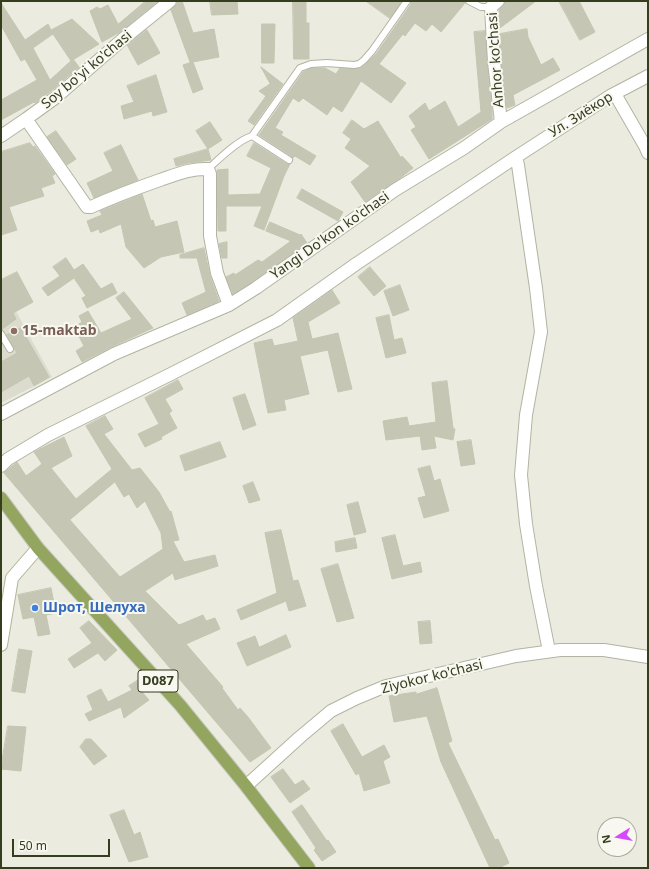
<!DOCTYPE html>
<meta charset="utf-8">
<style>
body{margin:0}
#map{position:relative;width:649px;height:869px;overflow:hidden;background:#ebecdf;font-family:"Noto Sans",sans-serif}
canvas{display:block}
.frame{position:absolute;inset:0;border:2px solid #353d1f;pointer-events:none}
.north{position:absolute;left:597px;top:817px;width:40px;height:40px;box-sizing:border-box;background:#f8f8f0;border:1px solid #aaad9c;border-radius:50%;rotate:259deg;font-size:11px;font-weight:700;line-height:16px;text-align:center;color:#353d1f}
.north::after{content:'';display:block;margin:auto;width:14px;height:18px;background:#d54afe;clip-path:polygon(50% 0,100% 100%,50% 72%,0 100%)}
.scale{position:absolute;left:12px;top:839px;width:98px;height:18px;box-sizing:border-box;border:2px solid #353d1f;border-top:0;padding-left:5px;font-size:12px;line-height:14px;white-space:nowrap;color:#353d1f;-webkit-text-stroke:3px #f8f8f0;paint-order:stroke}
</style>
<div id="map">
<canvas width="649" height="869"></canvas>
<div class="frame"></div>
<div class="north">N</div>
<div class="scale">50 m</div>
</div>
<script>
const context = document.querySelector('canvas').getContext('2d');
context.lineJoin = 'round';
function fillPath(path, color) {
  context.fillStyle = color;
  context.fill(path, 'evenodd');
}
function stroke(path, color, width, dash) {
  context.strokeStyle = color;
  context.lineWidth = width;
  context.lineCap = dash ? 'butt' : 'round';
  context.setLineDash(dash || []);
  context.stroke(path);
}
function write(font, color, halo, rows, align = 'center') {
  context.font = font + ' "Noto Sans",sans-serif';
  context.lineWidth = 4;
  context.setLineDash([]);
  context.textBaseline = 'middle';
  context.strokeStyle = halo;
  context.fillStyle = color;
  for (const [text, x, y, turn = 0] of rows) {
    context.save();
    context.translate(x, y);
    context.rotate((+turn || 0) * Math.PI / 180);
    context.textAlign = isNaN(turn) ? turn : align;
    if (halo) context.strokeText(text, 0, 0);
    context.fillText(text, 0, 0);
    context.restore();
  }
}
fillPath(new Path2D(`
 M1,284L52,377L1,403Z`), '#dbdccd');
const building = new Path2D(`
 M146,1H158L120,32L102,42L90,11L97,7L100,9L108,5L118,24Z
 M177,1H182L193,33L214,29L219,57L193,62L203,89L193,93L183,65L192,62H190L171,10L177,4Z
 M210,1H237L238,14L212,15Z
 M293,1H306V23H309V59H294Z
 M366,1H402L390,18Z
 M411,1H465V3L441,32L432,24L426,31L415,23L405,36L403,34L379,64L406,83L391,103L361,81L342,112L333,106L327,115L303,98L299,102L293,98L275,128L283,132L281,135L316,156L310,165L295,156L293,158L291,156L259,135L303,72L312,68H325L336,74L340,68L354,69L361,68L367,63L376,54L411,4Z
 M505,1H536L500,28L499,10L503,6Z
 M559,1H579L595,32L580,40Z
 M1,3L25,40L48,24L51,30L72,19L99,44L71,61L53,34L33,48L50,80L73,59L79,67L50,92L35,103L34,102L1,120V100L37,80L25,59L21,61L1,25Z
 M262,24H275L274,63H262Z
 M527,29L528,37L541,65L553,58L560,70L513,95L515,105L507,108L501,61L500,34Z
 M147,30L160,53L138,65L127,45Z
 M485,31L487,62L492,111V119L429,159L411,130L416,127L409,116L425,103L429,111L445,101L458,127L481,112L474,32Z
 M261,67L283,84L254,125L248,121L266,96L259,91L270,84Z
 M156,75L167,112L153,116L152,111L124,119L121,106L134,102L127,86Z
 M352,120L364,129L378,121L401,158L402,156L413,168L399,179L365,202L351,182L370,166L345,148L351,139L343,133Z
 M210,122L222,140L208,149L196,131Z
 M56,131L76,159L67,165L47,137Z
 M30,143L33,147L35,146L55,174L52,176L55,183L41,188L44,196L9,207L17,230L1,235V152Z
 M254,143L287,164H290L284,176L264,230L254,226L262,206H226V231H218L217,170L228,169V195L260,194L271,168L247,156Z
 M121,145L138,180L94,198L87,183L113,171L104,153Z
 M208,149L211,160L204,161L188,163L176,166L174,159Z
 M302,189L343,212L338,221L297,198Z
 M142,194L151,221L153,220L155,227L177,221L184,252L161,257L144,268L126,247L121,224L100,233L99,229L91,232L87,221L102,215L100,211Z
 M270,222L300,235L301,234L307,243L255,280L233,294L226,277L234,273L235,275L258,260L262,262L291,241L266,231Z
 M227,242V258H222L219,244Z
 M204,248L210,276L219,301L187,315L182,303L206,292L197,258H180V255Z
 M66,258L74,270L83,264L101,289L112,283L117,293L87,308L82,298L86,296L74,278L48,296L42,288L60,276L53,267Z
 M370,267L386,286L374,296L358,277Z
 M17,272L33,302L13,313L16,319L1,330V280Z
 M400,285L409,310L393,316L384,291Z
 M332,290L340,303L308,322L312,339L338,333L352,389L338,392L328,350L300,356L309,394L284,400L286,410L268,413L254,343L272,339L274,346L298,341L293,318Z
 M124,292L153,328L111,347L82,362L76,351L84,346L74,327L82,322L79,316L88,311L101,333L132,319L116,298Z
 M389,315L394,340L402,338L406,353L386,358L376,318Z
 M21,328L49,377L34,386L29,376L1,392V362L17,353L7,335Z
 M178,380L183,389L165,399L172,411L169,413L177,428L161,437L162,439L145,447L138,434L159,424L145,398Z
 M447,381L453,428L455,429L453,440L434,436L436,448L422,450L420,436L386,440L383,421L407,417L409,426L436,422L432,383Z
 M245,394L256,425L243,430L233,398Z
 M105,416L113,429L104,434L132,470L140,468L159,492L170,512L171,511L179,540L173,541L184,562L215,555L218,566L175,580L173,573L145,591L179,625L203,615L206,621L215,618L220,629L186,644L223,687L222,688L238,710L240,708L248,717L271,748L250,762L4,473L17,462L26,476L42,464L34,452L64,437L72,456L51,468L76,499L112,469L86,426ZM115,482L124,497L129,494L137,508L145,501L161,533L163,549L120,577L70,520Z
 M471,440L475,464L461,466L457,442Z
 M220,442L226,457L185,471L180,456Z
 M430,466L434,481L440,479L449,511L424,518L418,498L426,496L418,469Z
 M253,482L260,500L249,503L243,486Z
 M358,502L366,532L354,535L347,505Z
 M281,530L293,581L298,580L306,606L289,611L286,601L241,620L237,610L277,593L265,533Z
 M395,535L403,566L420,562L422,572L392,579L382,538Z
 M355,538L357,548L336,552L335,542Z
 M338,564L354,618L337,622L321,569Z
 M51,588L56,613L46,615L50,634L38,636L34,617L23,619L18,595Z
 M89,621L117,650L105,661L98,653L74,668L68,659L92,643L80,628Z
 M430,621L432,643L420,644L418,622Z
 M286,635L291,647L247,666L237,643L255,636L259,647Z
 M19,649L32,651L25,693L12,691Z
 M143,677L149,686L142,692L149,700L124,718L121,707L89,721L85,714L93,710L87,696L101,689L108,702L132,690L129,686Z
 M437,688L452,741L448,743L495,840L498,839L509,863L499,868H490L441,762L427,716L394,722L389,696L416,692V694Z
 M343,724L362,757L384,745L390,757L383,761L390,783L364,791L359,773L356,775L331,731Z
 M8,726L26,727L21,771L1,769Z
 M86,739H91L107,756L94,765L80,747Z
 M283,769L295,785L303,780L310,789L290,803L271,777Z
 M302,805L327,841L328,840L336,852L322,861L314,850L316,848L292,812Z
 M124,810L134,835L140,832L148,857L129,862L110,815Z`);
fillPath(building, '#c5c7b4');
stroke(building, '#c4c6b1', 1);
const lane = new Path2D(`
 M469,1L481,7H491
 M252,136L300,68L311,64L327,63L354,65L359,64L364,60L372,51L407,1
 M208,169C219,159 238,140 252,136L289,160
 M1,334L10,349`);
const street = new Path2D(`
 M498,1L491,7L494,62L501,122
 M615,94L645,146L648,153
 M26,119L87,207H91C113,197 137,188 160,180C175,175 191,168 208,169L210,174V236L217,273L229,305
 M1,136L26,119L55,98L123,39L170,1
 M516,157L610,96L648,76
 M1,414L114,354L229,305L256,288L395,190L464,148L501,122L648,39
 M1,466L8,459L48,435L171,374L277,320L356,264L516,157L518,165L536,288L541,332L526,415L521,475L526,524L536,586L549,651
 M246,786L300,737L331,711L357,698L386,686L516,656L560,650H604L648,657`);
const secondary = new Path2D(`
 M1,645L12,578L38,548`);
const primary = new Path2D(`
 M1,498L38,548L180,705L246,786L309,868`);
stroke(lane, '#b1b4a2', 8);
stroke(street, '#b1b4a2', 14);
stroke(secondary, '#b0b59a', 14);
stroke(primary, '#c6c9c0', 14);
stroke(lane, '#fff', 6);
stroke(street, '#fff', 12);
stroke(secondary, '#fff', 12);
stroke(primary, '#93a55f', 12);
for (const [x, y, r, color] of [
 [14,331,4,"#8d6e63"],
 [35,608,4,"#3f7fe0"]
]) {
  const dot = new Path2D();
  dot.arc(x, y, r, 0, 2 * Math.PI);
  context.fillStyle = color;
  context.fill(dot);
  stroke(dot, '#f8f8f0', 1.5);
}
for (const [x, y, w] of [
 [158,681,40]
]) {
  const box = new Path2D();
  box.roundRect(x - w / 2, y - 11, w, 22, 3);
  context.fillStyle = '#f8f8f0';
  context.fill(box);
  stroke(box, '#353d1f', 1);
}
write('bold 13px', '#353d1f', null, [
 ["D087",158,681]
]);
write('14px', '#353d1f', '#f8f8f0', [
 ["Anhor ko'chasi",496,60,-94],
 ["Soy bo'yi ko'chasi",87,70,-40],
 ["Ул. Зиёкор",581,115,-32],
 ["Yangi Do'kon ko'chasi",330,236,-35],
 ["Ziyokor ko'chasi",432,677,-14]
]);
write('bold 14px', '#785e54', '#f8f8f0', [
 ["15-maktab",22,331]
], 'left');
write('bold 14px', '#366cbe', '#f8f8f0', [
 ["Шрот, Шелуха",43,608]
], 'left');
</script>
